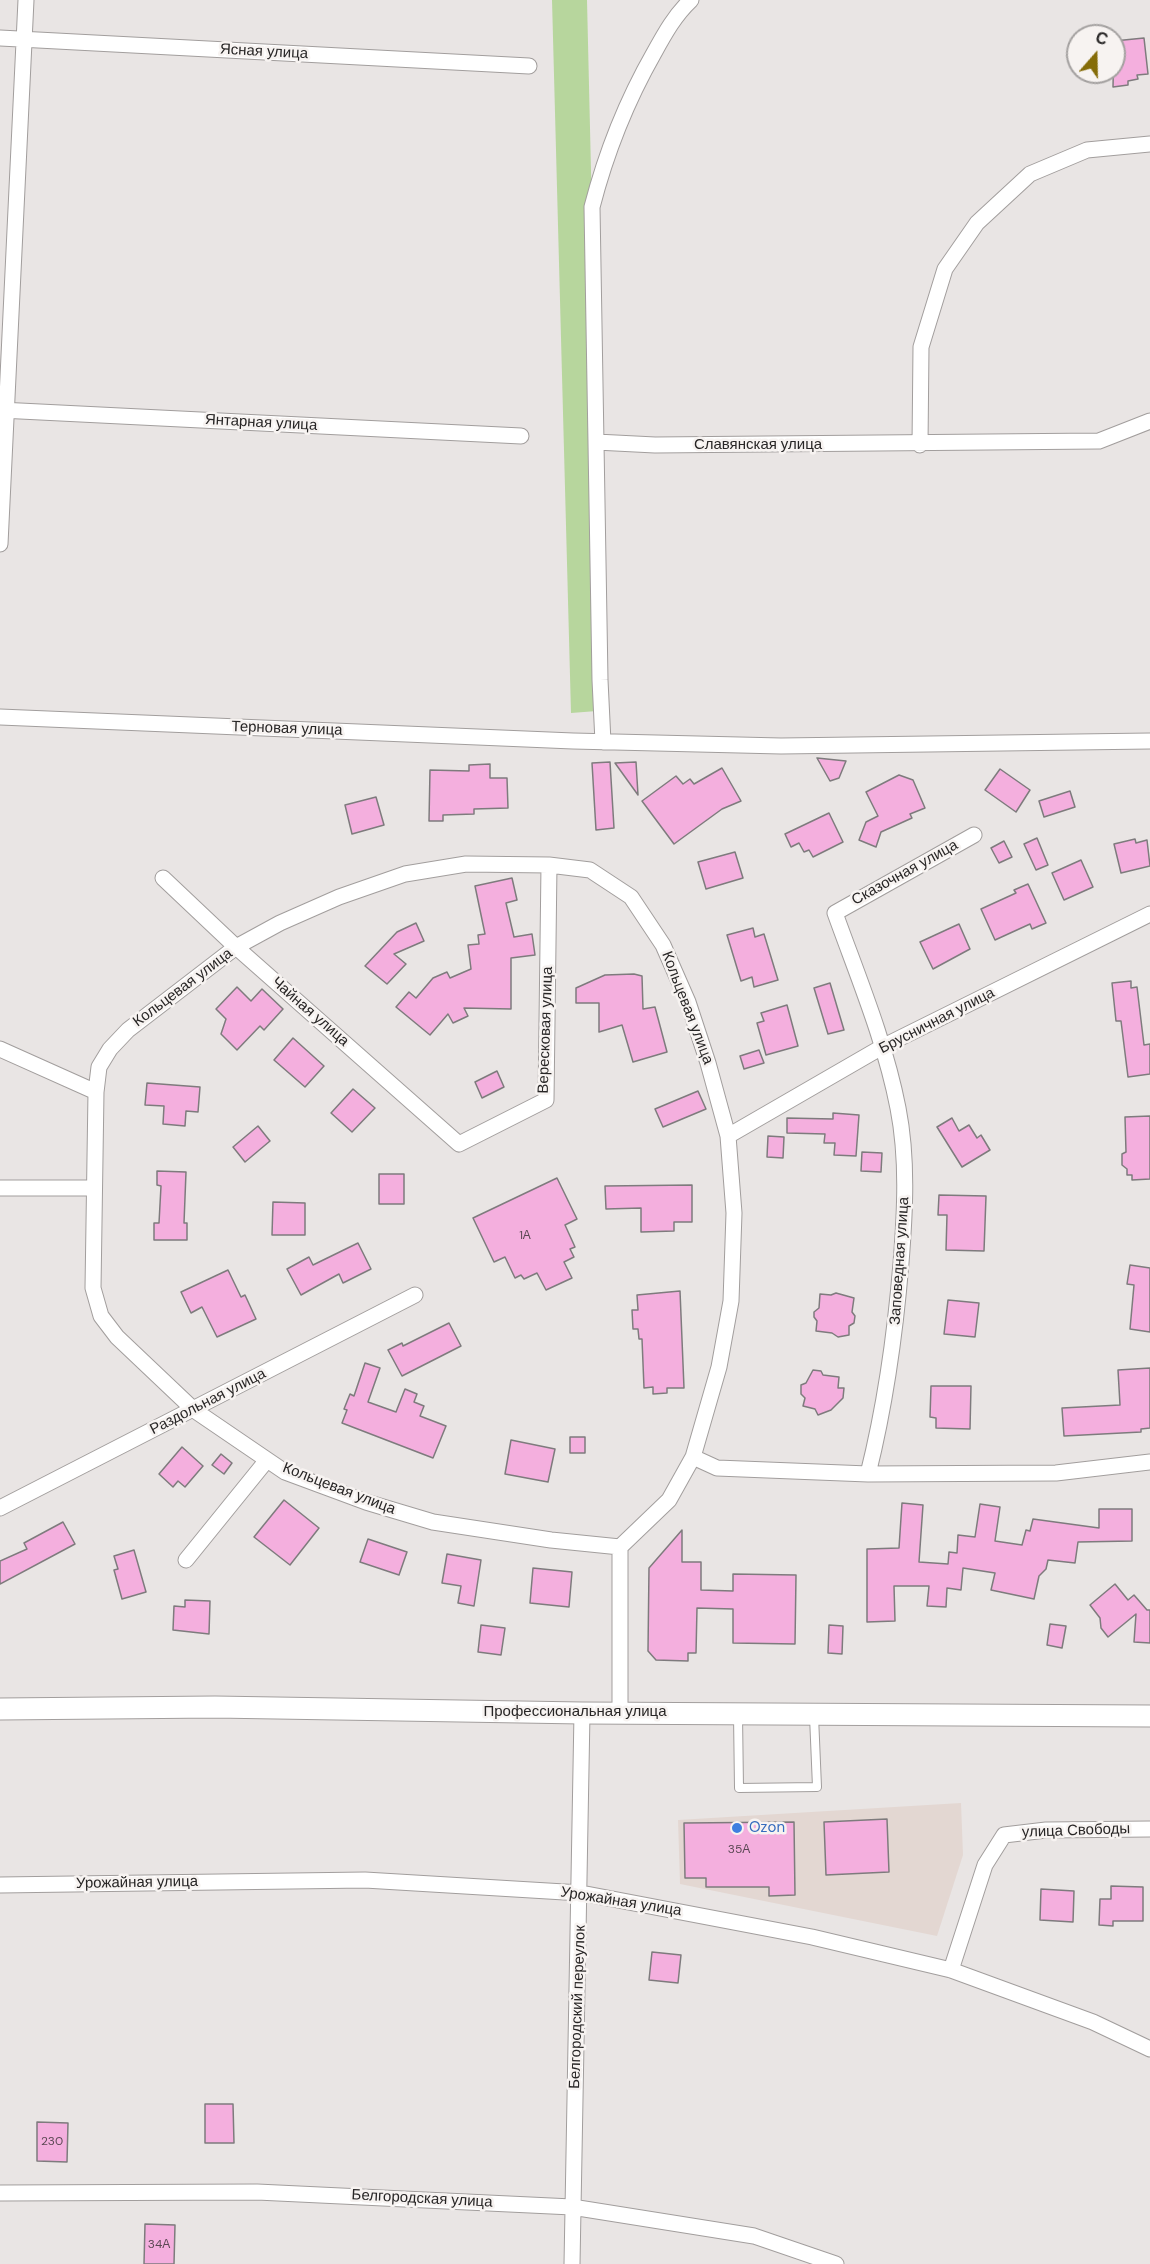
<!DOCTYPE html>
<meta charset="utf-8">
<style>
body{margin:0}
#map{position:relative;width:1150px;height:2264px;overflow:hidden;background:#e9e5e4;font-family:"DM Sans",sans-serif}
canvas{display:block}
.north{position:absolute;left:1066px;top:24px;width:60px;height:60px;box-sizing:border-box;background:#f7f3f1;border:2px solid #a4a1a0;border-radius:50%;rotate:20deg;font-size:16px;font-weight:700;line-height:24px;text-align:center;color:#282626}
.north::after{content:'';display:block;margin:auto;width:21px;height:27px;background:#856c08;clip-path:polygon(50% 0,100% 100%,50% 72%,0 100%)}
</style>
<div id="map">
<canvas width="1150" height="2264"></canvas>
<div class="north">С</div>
</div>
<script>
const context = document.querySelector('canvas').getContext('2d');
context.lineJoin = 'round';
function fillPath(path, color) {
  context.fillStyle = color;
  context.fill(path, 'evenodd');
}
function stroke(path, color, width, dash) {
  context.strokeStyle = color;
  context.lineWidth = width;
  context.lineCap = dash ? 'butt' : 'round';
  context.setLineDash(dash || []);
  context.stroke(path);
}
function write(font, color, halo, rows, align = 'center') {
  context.font = font + ' "DM Sans",sans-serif';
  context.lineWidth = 5;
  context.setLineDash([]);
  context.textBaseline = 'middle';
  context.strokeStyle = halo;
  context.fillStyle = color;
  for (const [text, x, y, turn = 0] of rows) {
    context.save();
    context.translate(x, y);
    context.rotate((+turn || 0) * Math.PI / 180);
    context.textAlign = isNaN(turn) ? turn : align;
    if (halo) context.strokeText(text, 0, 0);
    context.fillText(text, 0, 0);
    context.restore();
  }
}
fillPath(new Path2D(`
 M961,1803L963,1855L937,1936L680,1884L678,1820Z`), '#e3d7d2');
fillPath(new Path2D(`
 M552,0H587L603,683L597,711L571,713Z`), '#b7d69d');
const building = new Path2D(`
 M1144,38L1148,74L1137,75L1138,79L1128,81V85L1113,87L1114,41Z
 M817,758L846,761L839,778L830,781Z
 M610,762L614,828L596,830L592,763Z
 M636,762L638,795L615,763Z
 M490,764V778H507L508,808L474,809V814L443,815V821H429L430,770L469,771V765Z
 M722,768L741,801L722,809L674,844L642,801L676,776L683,784L690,779L694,784Z
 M1000,769L1030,790L1016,812L985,790Z
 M899,775L913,780L925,808L910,814L912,818L881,832L876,847L859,840L866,822L878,816L866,792Z
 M1070,791L1075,807L1044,817L1039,801Z
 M376,797L384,825L352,834L345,805Z
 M829,813L843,842L813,857L809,850L804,852L799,843L791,847L785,834Z
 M1037,838L1048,865L1036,870L1024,844Z
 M1135,839L1136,843L1147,840L1150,866L1121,873L1114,844Z
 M1004,841L1012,857L999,863L991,848Z
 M735,852L743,878L706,889L698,862Z
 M1081,860L1093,887L1064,900L1052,873Z
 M512,878L517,900L506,903L514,937L532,934L535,955L511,958V1009L464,1008L468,1016L453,1023L448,1014L430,1035L396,1007L409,992L416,998L433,978L447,972L450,978L471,969L468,945L479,944L478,935L485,934L475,886Z
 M1028,884L1046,923L1032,929L1030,924L995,940L981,909L1016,893L1014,890Z
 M416,923L424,941L394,954L406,964L387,984L365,966L397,932Z
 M959,924L970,949L933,969L920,942Z
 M753,928L755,937L764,934L778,980L754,987L752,977L741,981L727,935Z
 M634,974L642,976L643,1009L655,1007L667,1052L633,1062L622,1025L599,1032V1003H576V988L605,975Z
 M1131,981V988L1137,987L1144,1045L1150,1044V1074L1128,1077L1121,1021H1116L1112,983Z
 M830,983L844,1030L828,1034L814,988Z
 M237,987L251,1001L262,989L283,1009L264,1030L260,1026L237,1050L221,1034L226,1019L216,1009Z
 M787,1005L798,1046L766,1055L757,1023L764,1021L761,1013Z
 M293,1038L324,1066L305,1087L274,1060Z
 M759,1050L764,1063L744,1069L740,1056Z
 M497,1071L504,1087L482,1098L475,1082Z
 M147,1083L200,1087L198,1112L186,1111L185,1126L163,1124L164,1106L145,1105Z
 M353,1089L375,1108L352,1132L331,1113Z
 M698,1091L706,1109L663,1127L655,1109Z
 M833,1113L859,1115L856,1156L834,1155L835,1143H824L825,1134L787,1133V1118L833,1119Z
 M1150,1116V1179L1132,1180V1175H1127V1169L1122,1165V1154L1126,1152L1125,1117Z
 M952,1118L959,1131L969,1125L977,1138L981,1135L990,1150L962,1167L937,1127Z
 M258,1126L270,1141L245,1162L233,1147Z
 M768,1136L784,1137L783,1158L767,1157Z
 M862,1152L882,1153L881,1172L861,1171Z
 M157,1171L186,1172L184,1223H187V1240H154V1223H159L161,1186L157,1185Z
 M379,1174H404V1204H379Z
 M557,1178L577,1219L565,1225L575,1247L570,1249L574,1257L564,1262L572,1278L546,1290L537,1273L524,1279L521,1275L515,1278L505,1257L494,1262L473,1218Z
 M692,1185V1222H674V1231L641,1232V1208L606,1209L605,1186Z
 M939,1195L986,1196L984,1251L946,1250L947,1215H938Z
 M273,1202L305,1203V1235H272Z
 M358,1243L371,1269L343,1283L339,1274L301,1295L287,1269L309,1257L313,1265Z
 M1130,1265L1150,1268V1332L1130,1329L1134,1285L1127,1284Z
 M228,1270L241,1297L245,1295L256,1319L217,1337L202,1307L191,1313L181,1292Z
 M680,1291L684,1388H667V1393L653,1394V1387L644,1388L642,1339H639L638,1329H633L632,1310H638L637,1295Z
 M836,1293L854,1298L852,1312L855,1316L854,1323L849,1326V1335L838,1337L832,1333L816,1331L817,1321L814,1317V1312L819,1308L820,1294L831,1295Z
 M948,1300L979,1303L975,1337L944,1334Z
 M449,1323L461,1346L402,1376L388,1350L402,1343L403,1346Z
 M365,1363L380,1368L368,1402L396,1412L405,1389L417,1394L414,1402L424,1406L420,1416L446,1426L433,1458L342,1423L347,1410L344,1409L350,1394L354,1396Z
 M1150,1368V1428L1141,1429V1432L1064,1436L1062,1408L1120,1405L1118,1370Z
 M813,1370L821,1371L823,1375L839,1377L838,1388H844L843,1398L831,1410L818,1415L815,1409L803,1406L805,1398L801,1394V1385L806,1383Z
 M931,1386H971L970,1429L936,1428V1418L930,1417Z
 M570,1437H585V1453H570Z
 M511,1440L555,1449L548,1482L505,1474Z
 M182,1447L203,1466L185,1487L178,1481L173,1487L159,1474Z
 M221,1454L232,1463L224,1474L212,1465Z
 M284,1500L319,1528L290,1565L254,1537Z
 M902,1503L923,1505L919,1562L948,1564L949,1552L957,1553L958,1535L975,1537L980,1504L1000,1507L995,1541L1022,1545L1026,1530L1030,1531L1033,1519L1099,1528V1509H1132V1541L1078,1542L1075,1563L1048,1560L1046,1569L1039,1576L1034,1599L991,1590L995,1573L963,1568L961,1590L947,1588L946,1607L927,1606L929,1586H894L895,1621L867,1622V1549L899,1548Z
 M63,1522L75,1544L0,1584V1561L27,1549L24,1543Z
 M682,1530V1562H701V1590L733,1591V1574L796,1575L795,1644L733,1643V1609L697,1608L696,1653H688V1661L656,1660L648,1651L649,1568Z
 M368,1539L407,1552L399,1575L360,1562Z
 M134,1550L146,1592L122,1599L114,1570L118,1569L114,1556Z
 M447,1554L481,1560L474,1606L458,1603L461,1586L442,1583Z
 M533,1568L572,1572L569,1607L530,1603Z
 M1115,1584L1128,1600L1134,1595L1147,1610H1150V1643L1134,1642L1136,1614L1108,1637L1101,1628L1100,1618L1090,1605Z
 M185,1600L210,1601L209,1634L173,1630L174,1606L185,1607Z
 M1050,1624L1066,1626L1062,1648L1047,1645Z
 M481,1625L505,1628L501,1655L478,1652Z
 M829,1625L843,1626L842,1654L828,1653Z
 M887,1819L889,1872L826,1875L824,1822Z
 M794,1822L795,1895L769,1896V1887H706V1878H685L684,1823Z
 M1111,1886L1143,1887V1921H1113V1926L1099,1925L1100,1899H1111Z
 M1041,1889L1074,1891L1073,1922L1040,1920Z
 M652,1952L681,1955L678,1983L649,1980Z
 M205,2104H233L234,2143H205Z
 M37,2122L68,2123L67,2162L37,2161Z
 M145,2224L175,2225L174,2264H144Z`);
fillPath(building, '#f4afde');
stroke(building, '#7e7b7d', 1.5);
const lane = new Path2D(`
 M738,1715L739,1788L817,1787L814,1716`);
const street = new Path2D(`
 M0,38L529,66
 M0,410L521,436
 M596,442L655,445L1099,441L1150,421
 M920,445L921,347L945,269L977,223L1030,174L1087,150L1150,144
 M0,544L26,0
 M0,717L573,741L781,746L1150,741
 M603,742L600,680L592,207C606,153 626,102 654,53C665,33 675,15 691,0
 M466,864L549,865L590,870L631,897L663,945L688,1002L708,1063L728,1136L734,1213L731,1301L719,1367L693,1457L669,1500L620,1547L551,1540L433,1522L366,1502L285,1472L194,1410L117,1337L101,1316L93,1288L96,1092L99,1067L110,1049L128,1030L236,947L280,923L339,897L405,874Z
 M163,878L236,947L459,1144L546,1100L549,865
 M0,1049L96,1092
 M728,1136L882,1047L1150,914
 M0,1188H93
 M693,1457L717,1468L868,1474L1056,1473L1150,1462
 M868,1474C886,1402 895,1337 901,1263C905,1212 908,1159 898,1108C885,1041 858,977 835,913L974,835
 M0,1508L415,1295
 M186,1560L267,1460
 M620,1712V1547
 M0,1885L365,1880L581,1893L812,1937L951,1970L1093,2022L1150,2049
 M951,1970L985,1865L1004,1835L1046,1830L1150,1829
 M0,2193L257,2192L572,2207L754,2236L836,2264
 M572,2264L582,1713`);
const secondary = new Path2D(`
 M0,1709L215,1707L582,1713L1150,1716`);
stroke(lane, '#a29e9d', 10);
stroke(street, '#a29e9d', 17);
stroke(secondary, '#a29e9d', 23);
stroke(lane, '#fff', 8);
stroke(street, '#fff', 15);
stroke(secondary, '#fff', 21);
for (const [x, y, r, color] of [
 [737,1828,6,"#3f7fe0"]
]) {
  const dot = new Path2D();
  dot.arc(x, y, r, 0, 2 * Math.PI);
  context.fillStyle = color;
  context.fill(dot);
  stroke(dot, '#f7f3f1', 2);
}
write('12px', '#5b4854', null, [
 ["1А",525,1236],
 ["35А",739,1850],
 ["230",52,2142],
 ["34А",159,2245]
]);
write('15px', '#282626', '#f7f3f1', [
 ["Ясная улица",264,52,3],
 ["Янтарная улица",261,423,3],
 ["Славянская улица",758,445],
 ["Терновая улица",287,729,2],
 ["Сказочная улица",905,873,-29],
 ["Кольцевая улица",183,988,-37],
 ["Кольцевая улица",687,1008,69],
 ["Чайная улица",310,1012,41],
 ["Брусничная улица",937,1021,-27],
 ["Вересковая улица",546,1030,-88],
 ["Заповедная улица",900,1261,-86],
 ["Раздольная улица",208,1402,-27],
 ["Кольцевая улица",339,1489,21],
 ["Профессиональная улица",575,1712],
 ["улица Свободы",1076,1831,-2],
 ["Урожайная улица",137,1883,-1],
 ["Урожайная улица",621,1902,9],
 ["Белгородский переулок",578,2007,-88],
 ["Белгородская улица",422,2199,3]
]);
write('15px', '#366cbe', '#f7f3f1', [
 ["Ozon",749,1828]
], 'left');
</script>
